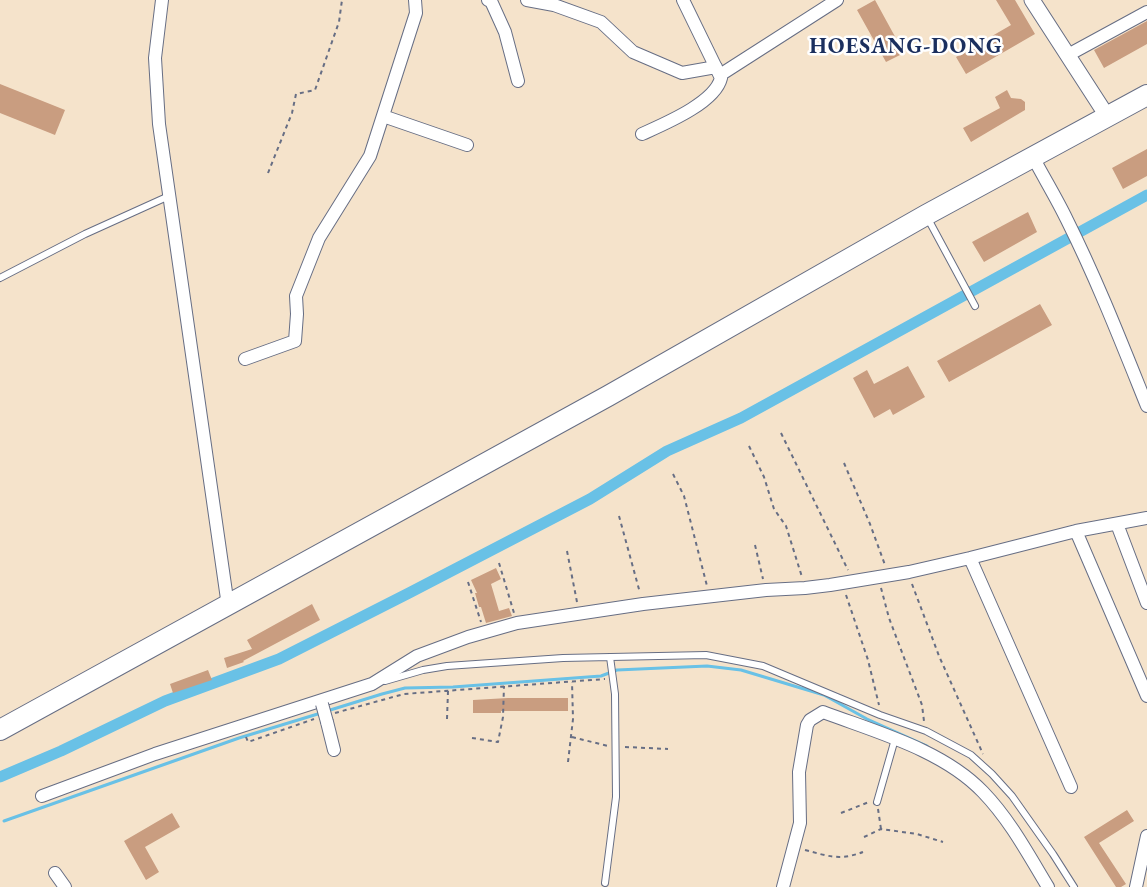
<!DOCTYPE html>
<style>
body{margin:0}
canvas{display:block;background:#f5e3cb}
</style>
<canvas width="1147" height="887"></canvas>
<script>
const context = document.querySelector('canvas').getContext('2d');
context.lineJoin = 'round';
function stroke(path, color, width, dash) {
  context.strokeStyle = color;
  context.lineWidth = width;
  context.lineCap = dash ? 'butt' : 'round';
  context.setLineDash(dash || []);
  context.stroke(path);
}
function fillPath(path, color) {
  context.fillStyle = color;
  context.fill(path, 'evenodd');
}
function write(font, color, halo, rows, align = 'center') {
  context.font = font + ' "EB Garamond",serif';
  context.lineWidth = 5;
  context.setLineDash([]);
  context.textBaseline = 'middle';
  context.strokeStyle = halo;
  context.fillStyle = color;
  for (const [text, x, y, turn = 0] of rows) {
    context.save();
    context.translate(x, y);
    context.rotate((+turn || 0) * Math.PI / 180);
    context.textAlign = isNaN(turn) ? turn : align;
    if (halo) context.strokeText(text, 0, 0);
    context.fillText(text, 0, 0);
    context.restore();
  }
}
stroke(new Path2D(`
 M327,711L382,694L405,688L453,687L601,676L617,670L707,666L741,670L824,695L867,719L927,746
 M4,821L239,738L321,713`), '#69c1e6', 3);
stroke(new Path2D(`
 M0,777L61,751L165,701L279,659L409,593L590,499L667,451L741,418L1147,195`), '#69c1e6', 11);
fillPath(new Path2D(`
 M875,0L904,53L886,62L857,10Z
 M996,0H1015L1035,34L966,74L956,57L1011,25Z
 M1147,21V44L1104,68L1094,50Z
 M0,84L65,110L55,135L0,113Z
 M1007,90L1011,98L1021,99L1025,102V110L971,142L963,128L1000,108L995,97Z
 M1147,149V176L1123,189L1112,168Z
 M1028,212L1037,232L984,262L972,242Z
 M1040,304L1052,325L949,382L937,361Z
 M908,366L925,397L893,415L890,409L874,418L853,378L867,370L874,384Z
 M496,568L501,579L491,584L499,611L509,608L512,616L486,623L481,607H479L475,593H477L471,580Z
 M312,604L320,620L243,661L244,662L227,668L224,658L252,649L247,640Z
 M208,670L212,680L173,693L170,684Z
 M508,698H568V711H501V713H473V700Z
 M1127,810L1134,821L1099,843L1126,884L1121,887H1116L1084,837Z
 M172,813L180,827L145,847L159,872L146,880L124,841Z`), '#c99d80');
const service = new Path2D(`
 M927,217L975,306
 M0,278L85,234L169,196
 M385,681L423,670L447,666L563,658L706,655L763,666L880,715L926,731L971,755L992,774L1012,796L1053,854L1074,887
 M877,802L895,739
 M605,883L616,797L615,694L610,657`);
const minor = new Path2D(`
 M162,0L155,58L159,124L228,606
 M488,0L491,1L505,32L518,81
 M527,0L554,5L601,22L633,52L682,73L716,67
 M1068,55L1147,12
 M720,75L837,0
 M383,116L467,145
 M642,134C664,124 715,103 721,78L683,0
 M1033,157C1044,178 1057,199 1067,220C1097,280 1122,344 1147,406
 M245,359L295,341L297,314L296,296L319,238L370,156L416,13L415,0
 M1117,524L1147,603
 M1076,531L1147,696
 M970,558L1071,787
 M327,722L334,750
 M42,796L155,754L372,684L417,656L468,637L517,623L643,604L766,590L805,588L830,585L909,572L970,558L1076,531L1147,518
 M55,873L65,887
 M783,887L800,823L799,772L807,725L810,720L823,712C876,732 943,750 983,792C1010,820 1028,854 1048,887
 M1136,887L1147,836`);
const tertiary = new Path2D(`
 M1032,0L1107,116`);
const trunk = new Path2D(`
 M0,730L608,396L926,215L1147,95`);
stroke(service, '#676e84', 8);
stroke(minor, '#676e84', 14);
stroke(tertiary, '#676e84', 17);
stroke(trunk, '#676e84', 22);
stroke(new Path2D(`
 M268,173L292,113L296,94L315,90L339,22L342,0
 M781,433L848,570
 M749,446L764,477L774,509L786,526L802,577
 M844,463L870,524L885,565
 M673,474L684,496L707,586
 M619,516L640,593
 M755,545L763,579
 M567,551L577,602
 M499,563L514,613
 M468,582L481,622
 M912,584L939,656L983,754
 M881,588L889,618L922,705L924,721
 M846,595L868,660L879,705
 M335,713L404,694L605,679
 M447,719L448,691
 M246,737L248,742L314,719
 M572,737L608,746
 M472,738L498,742L503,717L504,686
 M625,747L668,749
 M568,762L573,719L572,682
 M878,809L881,829
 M841,813L869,802
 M864,837L881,829L917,834L943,842
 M805,850C828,856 839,861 863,852`), '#676e84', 2, [4, 4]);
stroke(service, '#fff', 6);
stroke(minor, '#fff', 12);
stroke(tertiary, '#fff', 15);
stroke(trunk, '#fff', 20);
const minorBridge = new Path2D(`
 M322,704L327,722`);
stroke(minorBridge, '#676e84', 14, []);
stroke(minorBridge, '#fff', 12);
context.letterSpacing = '1px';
write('bold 22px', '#1b2f5e', '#fff', [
 ["HOESANG-DONG",906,47]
]);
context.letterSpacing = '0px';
</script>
